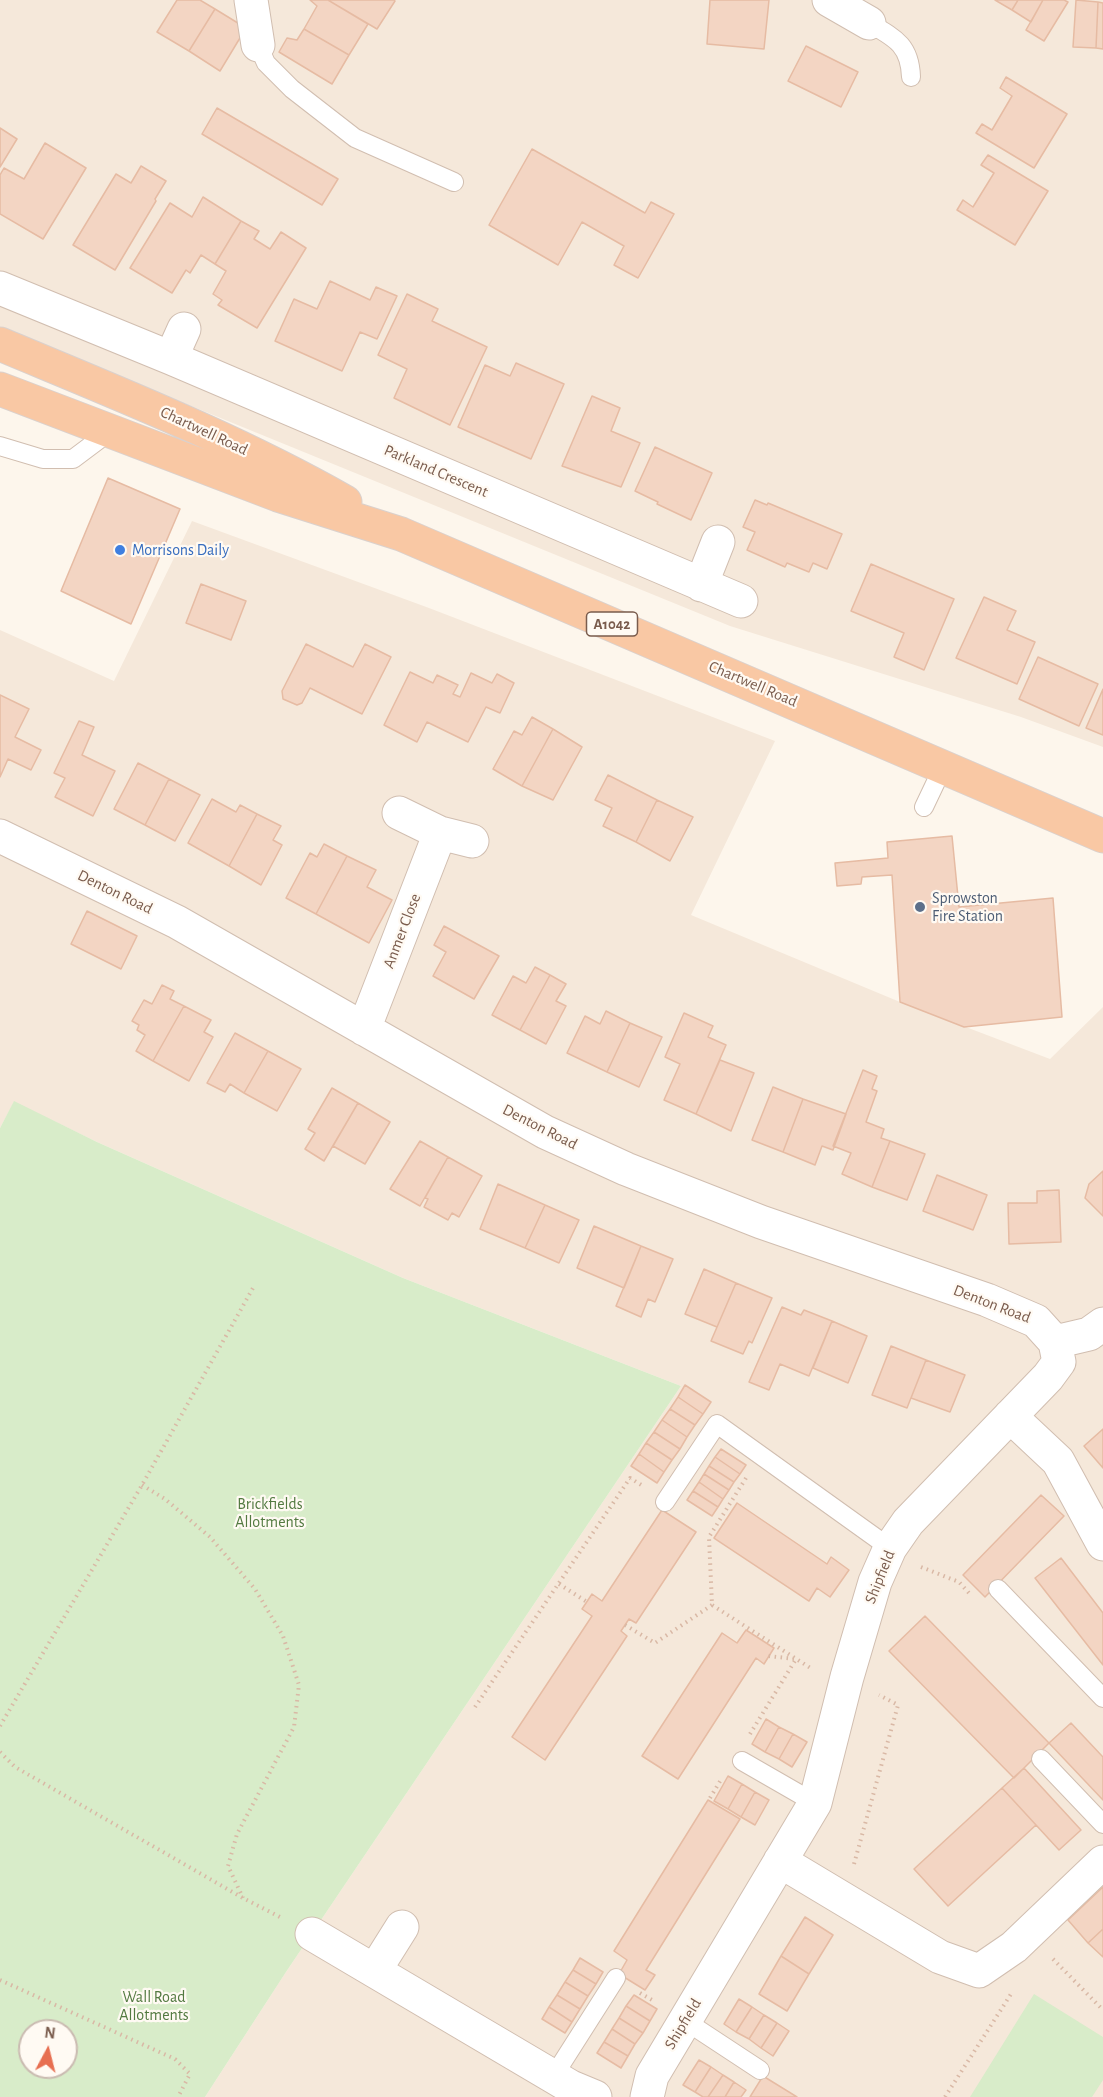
<!DOCTYPE html>
<style>
body{margin:0}
#map{position:relative;width:1103px;height:2097px;overflow:hidden;background:#fdf6ec;font-family:"Alegreya Sans",sans-serif}
canvas{display:block}
.north{position:absolute;left:18px;top:2019px;width:60px;height:60px;box-sizing:border-box;background:#fffaf3;border:2px solid #cabbb1;border-radius:50%;rotate:7deg;font-size:16px;font-weight:700;line-height:24px;text-align:center;color:#7a5c4d}
.north::after{content:'';display:block;margin:auto;width:21px;height:27px;background:#e76f51;clip-path:polygon(50% 0,100% 100%,50% 72%,0 100%)}
</style>
<div id="map">
<canvas width="1103" height="2097"></canvas>
<div class="north">N</div>
</div>
<script>
const context = document.querySelector('canvas').getContext('2d');
context.lineJoin = 'round';
function fillPath(path, color) {
  context.fillStyle = color;
  context.fill(path, 'evenodd');
}
function stroke(path, color, width, dash) {
  context.strokeStyle = color;
  context.lineWidth = width;
  context.lineCap = dash ? 'butt' : 'round';
  context.setLineDash(dash || []);
  context.stroke(path);
}
function write(font, color, halo, rows, align = 'center') {
  context.font = font + ' "Alegreya Sans",sans-serif';
  context.lineWidth = 4.5;
  context.setLineDash([]);
  context.textBaseline = 'middle';
  context.strokeStyle = halo;
  context.fillStyle = color;
  for (const [text, x, y, turn = 0] of rows) {
    context.save();
    context.translate(x, y);
    context.rotate((+turn || 0) * Math.PI / 180);
    context.textAlign = isNaN(turn) ? turn : align;
    if (halo) context.strokeText(text, 0, 0);
    context.fillText(text, 0, 0);
    context.restore();
  }
}
fillPath(new Path2D(`
 M0,0H1103V747L1021,717L730,626L0,328Z
 M192,521L429,608L775,741L691,915L900,1002L1050,1059L1103,1007V2097H205L286,1972L681,1386L403,1278L97,1142L14,1102L0,1128V630L114,681Z`), '#f5e8da');
fillPath(new Path2D(`
 M14,1101L97,1142L403,1278L681,1386L286,1972L205,2097H0V1128ZM30,2031H66V2067H30Z
 M1034,1994L1103,2037V2080L1092,2097H970Z`), '#d8ecc9');
const building = new Path2D(`
 M177,0H200L215,9L189,51L157,32Z
 M310,0H328L368,24L349,55L304,29L317,6Z
 M328,0H394L395,1L377,29Z
 M710,0H769L764,49L707,44Z
 M995,0H1018L1012,10Z
 M1018,0H1043L1031,22L1012,10Z
 M1043,0H1064L1068,2L1044,41L1026,30Z
 M1076,0L1098,2L1096,48L1073,47Z
 M1098,2L1103,3V49L1096,48Z
 M215,9L246,28L220,71L189,51Z
 M304,29L349,55L332,84L279,52L287,38L297,40Z
 M806,46L858,72L841,107L788,81Z
 M1006,77L1067,114L1034,168L976,133L982,124L992,130L1012,96L1000,88Z
 M217,108L338,179L322,205L202,134Z
 M0,128L17,139L0,167Z
 M45,143L86,168L43,239L0,214V175L4,168L24,179Z
 M532,149L645,213L651,202L674,214L638,278L614,265L624,246L582,222L558,265L489,225Z
 M988,155L1048,191L1015,245L957,210L963,200L973,207L994,173L981,165Z
 M141,166L166,181L155,199L156,201L115,270L73,245L116,174L131,183Z
 M203,197L241,221L215,264L201,255L190,273L186,270L172,293L130,268L170,203L192,217Z
 M241,221L259,231L254,239L270,249L281,232L306,248L257,328L218,305L222,300L213,294L226,271L215,264Z
 M330,281L370,300L376,287L397,296L377,339L360,332L342,371L275,341L294,299L317,309Z
 M407,294L438,309L432,321L487,347L450,425L394,398L407,369L378,355Z
 M516,363L564,384L531,459L458,427L485,365L510,376Z
 M592,396L620,408L611,431L640,443L621,487L562,466Z
 M655,447L712,473L691,520L657,504L658,502L635,491Z
 M108,478L180,509L131,624L61,591Z
 M755,500L767,505L768,503L842,534L827,569L813,563L809,572L787,563L785,567L747,550L755,532L743,527Z
 M871,564L954,599L924,670L894,657L904,633L851,611Z
 M201,584L246,601L231,640L186,623Z
 M984,597L1016,611L1007,630L1035,642L1017,684L956,658Z
 M306,644L353,667L365,644L391,657L362,714L310,688L302,703L297,705L283,699L282,691Z
 M1038,657L1098,684L1079,726L1019,699Z
 M410,672L433,683L437,675L458,685L453,694L460,697L471,673L492,683L497,674L514,683L500,713L486,707L468,742L427,722L417,742L384,725Z
 M1103,689V735L1086,728Z
 M0,695L29,709L15,737L41,750L31,770L8,759L0,777Z
 M532,717L553,729L522,786L493,769L514,731L522,735Z
 M79,721L94,727L82,755L115,771L93,816L55,797L65,778L54,773Z
 M553,729L582,747L553,800L522,786Z
 M138,763L169,779L145,825L114,809Z
 M608,775L657,800L636,842L603,826L612,808L595,800Z
 M169,779L200,795L175,841L145,825Z
 M212,799L236,812L240,805L257,814L229,866L188,843Z
 M657,800L693,817L670,861L636,842Z
 M257,814L281,826L273,840L282,845L261,885L229,866Z
 M952,836L959,907L1053,898L1062,1017L964,1027L900,1002L892,875L862,877L861,884L837,886L835,863L888,858L887,842Z
 M324,844L347,856L316,914L286,898L310,853L317,857Z
 M347,856L376,870L367,887L392,900L369,943L316,914Z
 M87,911L137,936L121,969L71,944Z
 M444,926L499,956L474,999L433,976L446,952L434,945Z
 M535,967L550,975L520,1030L492,1015L513,976L526,983Z
 M550,975L566,984L556,1001L566,1006L546,1044L520,1030Z
 M162,985L174,991L170,999L184,1006L153,1061L136,1051L145,1035L137,1030L139,1025L132,1021L144,1000L152,1004Z
 M184,1006L211,1020L204,1032L213,1037L189,1081L153,1061Z
 M606,1011L630,1023L607,1072L567,1053L585,1016L600,1024Z
 M684,1013L713,1026L708,1037L726,1045L696,1114L664,1100L680,1064L665,1057Z
 M630,1023L662,1037L639,1087L607,1072Z
 M235,1033L268,1051L244,1093L230,1084L225,1092L207,1083Z
 M268,1051L301,1069L277,1111L244,1093Z
 M720,1060L754,1073L731,1131L696,1114Z
 M863,1070L877,1076L872,1089L877,1091L866,1122L884,1129L881,1138L890,1141L872,1187L842,1174L851,1153L833,1146Z
 M773,1087L803,1099L783,1152L752,1140Z
 M332,1088L358,1103L324,1161L305,1149L315,1133L308,1129Z
 M803,1099L846,1114L833,1150L822,1146L815,1165L783,1152Z
 M358,1103L390,1122L365,1164L333,1146Z
 M420,1141L448,1157L420,1206L390,1189Z
 M890,1141L925,1154L907,1200L872,1187Z
 M448,1157L482,1176L459,1217L452,1213L448,1220L424,1207L428,1199L425,1198Z
 M1103,1171V1216L1085,1198L1089,1184Z
 M937,1175L987,1195L973,1230L923,1211Z
 M498,1184L545,1205L525,1248L480,1229Z
 M1059,1190L1061,1242L1009,1244L1008,1203H1037V1191Z
 M545,1205L579,1220L559,1263L525,1248Z
 M594,1226L641,1246L624,1288L577,1268Z
 M641,1246L673,1259L655,1302L648,1299L641,1317L616,1306Z
 M704,1269L736,1283L717,1327L685,1314Z
 M736,1283L772,1298L752,1343L749,1341L743,1354L711,1341Z
 M782,1307L801,1315L804,1310L832,1321L809,1376L780,1364L769,1390L749,1382Z
 M832,1321L867,1336L848,1383L813,1368Z
 M891,1346L926,1360L907,1408L872,1395Z
 M926,1360L965,1375L950,1412L911,1398Z
 M685,1385L711,1402L703,1414L678,1397Z
 M678,1397L703,1414L695,1425L670,1409Z
 M670,1409L695,1425L687,1437L662,1420Z
 M662,1420L687,1437L680,1449L654,1432Z
 M1103,1429V1468L1084,1446Z
 M654,1432L680,1449L672,1460L646,1443Z
 M646,1443L672,1460L664,1472L639,1454Z
 M721,1449L746,1465L740,1474L715,1457Z
 M639,1454L664,1472L657,1483L631,1466Z
 M715,1457L740,1474L734,1482L709,1466Z
 M709,1466L734,1482L729,1490L704,1474Z
 M704,1474L729,1490L723,1499L699,1482Z
 M699,1482L723,1499L718,1507L693,1491Z
 M693,1491L718,1507L712,1516L687,1500Z
 M1041,1495L1064,1516L985,1597L963,1575Z
 M737,1503L827,1564L831,1557L849,1570L830,1597L817,1588L809,1601L714,1538Z
 M662,1510L696,1532L636,1623L629,1619L621,1631L627,1636L545,1760L512,1737L592,1616L582,1609L592,1594L602,1601Z
 M1061,1558L1103,1613V1665L1035,1578Z
 M925,1616L1049,1743L1014,1778L889,1651Z
 M746,1630L774,1648L764,1664L756,1658L678,1779L642,1756L722,1633L737,1643Z
 M766,1719L779,1727L765,1752L752,1744Z
 M1071,1723L1103,1757V1800L1049,1743Z
 M779,1727L793,1734L779,1759L765,1752Z
 M793,1734L807,1742L792,1767L779,1759Z
 M1024,1768L1081,1830L1059,1850L1002,1788Z
 M728,1776L742,1784L728,1809L714,1801Z
 M742,1784L755,1792L741,1817L728,1809Z
 M1002,1788L1036,1825L948,1906L914,1869Z
 M755,1792L769,1800L755,1825L741,1817Z
 M708,1800L740,1819L646,1970L655,1975L645,1990L619,1974L627,1960L614,1951Z
 M1103,1887V1929L1088,1943L1068,1920Z
 M805,1917L833,1935L809,1974L781,1956Z
 M1103,1929V1957L1088,1943Z
 M781,1956L809,1974L787,2011L759,1994Z
 M580,1958L603,1972L596,1984L573,1970Z
 M573,1970L596,1984L588,1996L565,1982Z
 M565,1982L588,1996L580,2009L557,1995Z
 M557,1995L580,2009L572,2022L549,2007Z
 M634,1995L657,2009L650,2021L626,2006Z
 M739,1999L752,2007L736,2032L724,2024Z
 M626,2006L650,2021L643,2033L619,2018Z
 M549,2007L572,2022L565,2033L542,2019Z
 M752,2007L764,2015L749,2039L736,2032Z
 M764,2015L777,2023L761,2048L749,2039Z
 M619,2018L643,2033L635,2044L612,2029Z
 M777,2023L789,2031L773,2056L761,2048Z
 M612,2029L635,2044L628,2056L604,2042Z
 M604,2042L628,2056L621,2068L597,2053Z
 M699,2060L711,2067L695,2092L683,2085Z
 M711,2067L723,2075L708,2097H703L695,2092Z
 M723,2075L734,2082L725,2097H708Z
 M763,2076L797,2097H750Z
 M734,2082L746,2090L741,2097H725Z`);
fillPath(building, '#f3d5c3');
stroke(building, '#e6bba3', 1.5);
const service = new Path2D(`
 M869,23C895,38 910,45 911,77
 M258,45L266,63L292,89L355,138L454,182
 M0,446L43,459H73L109,432
 M924,807L943,767
 M665,1502L717,1424L890,1548
 M998,1589L1103,1698
 M1041,1759L1103,1824
 M742,1761L815,1803
 M684,2020L760,2070
 M553,2077L616,1978`);
const minor = new Path2D(`
 M251,0L258,45
 M829,0L869,23
 M0,288L171,358L741,601
 M171,358L184,329
 M701,585L718,542
 M440,833L472,841
 M0,836L177,922L545,1132L626,1169L761,1222L987,1300L1036,1321L1055,1342L1089,1334L1103,1324
 M364,1029L440,833L399,813
 M1010,1416L1058,1461L1103,1544
 M780,1861L940,1957L979,1971L1014,1947L1103,1862
 M312,1934L571,2087L595,2097
 M375,1970L402,1927
 M647,2097L652,2076L815,1803L847,1677L875,1582L890,1548L908,1522L1048,1377L1059,1362L1055,1342`);
const trunk = new Path2D(`
 M0,344C117,393 234,439 345,502
 M0,389L278,495L401,534L1103,836`);
stroke(service, '#d1beb0', 20);
stroke(minor, '#d1beb0', 35);
stroke(trunk, '#dad1cd', 35);
stroke(new Path2D(`
 M746,1478L709,1537L712,1605L812,1669
 M142,1485L165,1499L210,1537L255,1589L283,1636L299,1685L294,1727L237,1834L228,1866L243,1898
 M921,1567L959,1582L969,1593
 M559,1584L587,1602
 M625,1625L655,1643L712,1605
 M475,1707L630,1478L643,1486
 M0,1726L142,1485L253,1288
 M750,1734L796,1659L768,1656
 M0,1752L15,1767L243,1898L282,1918
 M710,1798L722,1778
 M854,1864L898,1705L879,1695
 M1053,1959L1103,2010
 M0,1980L175,2059L190,2074L178,2097
 M640,1993L654,2001
 M945,2097L1011,1994`), '#d9b8a5', 4, [1.5, 4.5]);
stroke(service, '#fff', 18);
stroke(minor, '#fff', 33);
stroke(trunk, '#f9c8a4', 33);
for (const [x, y, r, color] of [
 [120,550,6,"#3f7fe0"],
 [920,907,6,"#5c6f8a"]
]) {
  const dot = new Path2D();
  dot.arc(x, y, r, 0, 2 * Math.PI);
  context.fillStyle = color;
  context.fill(dot);
  stroke(dot, '#fffaf3', 2);
}
for (const [x, y, w] of [
 [612,624,51]
]) {
  const box = new Path2D();
  box.roundRect(x - w / 2, y - 12, w, 24, 4.5);
  context.fillStyle = '#fffaf3';
  context.fill(box);
  stroke(box, '#7a5c4d', 1.5);
}
write('bold 15px', '#7a5c4d', null, [
 ["A1042",612,624]
]);
write('16px', '#7a5c4d', '#fffaf3', [
 ["Chartwell Road",204,431,25],
 ["Parkland Crescent",436,471,23],
 ["Chartwell Road",753,684,23],
 ["Denton Road",115,892,26],
 ["Anmer Close",402,931,-69],
 ["Denton Road",540,1127,27],
 ["Denton Road",992,1304,21],
 ["Shipfield",880,1577,-68],
 ["Shipfield",683,2024,-59]
]);
write('16px', '#366cbe', '#fffaf3', [
 ["Morrisons Daily",132,550]
], 'left');
write('16px', '#4e5e75', '#fffaf3', [
 ["Sprowston",932,898],
 ["Fire Station",932,916]
], 'left');
write('16px', '#537a41', '#fffaf3', [
 ["Brickfields",270,1504],
 ["Allotments",270,1522],
 ["Wall Road",154,1997],
 ["Allotments",154,2015]
]);
</script>
